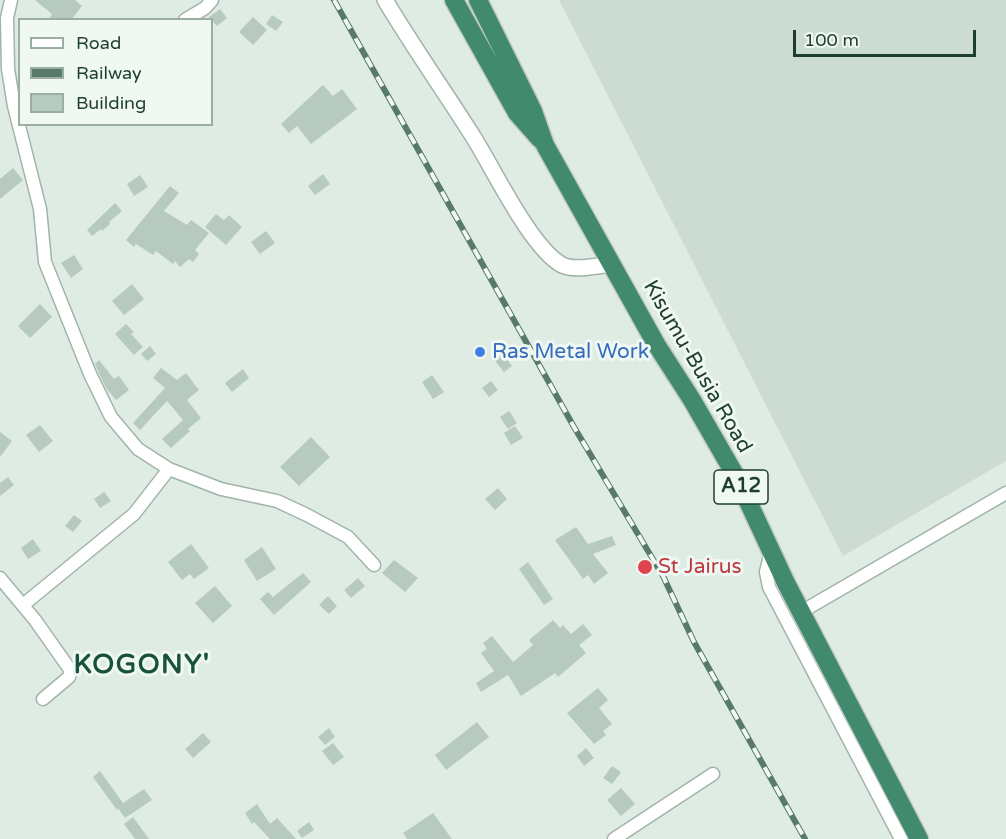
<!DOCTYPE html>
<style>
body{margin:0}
#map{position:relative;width:1006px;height:839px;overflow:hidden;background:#dfece4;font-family:"Varela Round",sans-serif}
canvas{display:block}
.legend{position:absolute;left:18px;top:18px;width:195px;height:108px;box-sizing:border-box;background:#eff8f2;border:2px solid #9baea4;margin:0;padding:8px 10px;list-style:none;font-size:18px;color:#1e3e30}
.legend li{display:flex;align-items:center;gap:12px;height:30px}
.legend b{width:30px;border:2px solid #9baea4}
.scale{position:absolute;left:793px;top:30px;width:183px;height:27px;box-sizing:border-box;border:3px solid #1e3e30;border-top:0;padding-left:8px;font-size:18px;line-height:21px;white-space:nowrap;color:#1e3e30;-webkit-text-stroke:4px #eff8f2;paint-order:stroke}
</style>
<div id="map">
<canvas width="1006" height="839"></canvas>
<ul class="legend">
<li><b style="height:8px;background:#fff"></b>Road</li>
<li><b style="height:8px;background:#587a6b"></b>Railway</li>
<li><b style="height:16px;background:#b7cabf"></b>Building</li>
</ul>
<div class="scale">100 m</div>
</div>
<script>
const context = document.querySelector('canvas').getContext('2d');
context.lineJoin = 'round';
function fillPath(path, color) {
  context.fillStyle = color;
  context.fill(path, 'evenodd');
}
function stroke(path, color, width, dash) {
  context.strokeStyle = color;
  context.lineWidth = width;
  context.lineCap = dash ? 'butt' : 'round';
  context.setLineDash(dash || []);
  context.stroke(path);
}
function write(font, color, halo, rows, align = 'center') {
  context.font = font + ' "Varela Round",sans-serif';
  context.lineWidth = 6;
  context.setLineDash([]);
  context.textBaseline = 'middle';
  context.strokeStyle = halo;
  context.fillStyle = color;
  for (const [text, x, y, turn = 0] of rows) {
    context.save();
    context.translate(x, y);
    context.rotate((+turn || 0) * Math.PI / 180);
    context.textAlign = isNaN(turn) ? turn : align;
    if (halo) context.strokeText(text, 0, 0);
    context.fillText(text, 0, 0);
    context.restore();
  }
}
fillPath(new Path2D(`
 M559,0H1006V461L843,556Z`), '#cddcd3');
fillPath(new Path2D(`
 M35,0H75L82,6L71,20H48L52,14Z
 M220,9L227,18L217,26L209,17Z
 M272,15L283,22L276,31L266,24Z
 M253,17L267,30L253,45L239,32Z
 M323,85L333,96L342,89L357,109L311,144L297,126L289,133L281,124Z
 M13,168L23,180L0,199V179Z
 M323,174L330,184L315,195L308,186Z
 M140,175L148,187L134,196L127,184Z
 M170,186L179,193L164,211L187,225L191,220L209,233L195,250L199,254L193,262L189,259L180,267L175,261L173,264L156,251L153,255L136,244L134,247L126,240Z
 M115,203L122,211L109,222L110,224L102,231L101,229L92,236L87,230Z
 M216,214L224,220L229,215L242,227L226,245L205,227Z
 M266,231L275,243L260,254L251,242Z
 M74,255L83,269L71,278L61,263Z
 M132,284L144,299L124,315L112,301Z
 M40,304L52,317L30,338L18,326Z
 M126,324L134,332L131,334L143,347L134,355L115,334Z
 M150,346L156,354L147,361L141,354Z
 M503,354L512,366L504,372L495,361Z
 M99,360L114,379L119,376L129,390L116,400L106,388L98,371L95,364Z
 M161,368L177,380L186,373L199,390L187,400L201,418L188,429L190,431L171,448L162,439L183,420L167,401L140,430L133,423L165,388L153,378Z
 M243,369L249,378L232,392L225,383Z
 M432,375L444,392L433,399L422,382Z
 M491,381L498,390L489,397L482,388Z
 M509,411L517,423L508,429L500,417Z
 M40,425L53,441L39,452L26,435Z
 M515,426L523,438L511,445L504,433Z
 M0,432L12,441L0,457Z
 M311,437L330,457L299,486L280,467Z
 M8,477L14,485L0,496V483Z
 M498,488L507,499L495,510L485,499Z
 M104,492L111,501L100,508L94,499Z
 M74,515L82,521L73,532L65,526Z
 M576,527L588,544L612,536L616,545L593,554L608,573L594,584L588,575L583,579L555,540Z
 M33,539L41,551L28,559L21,548Z
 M191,544L209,568L194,579L190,574L182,580L168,562Z
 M262,547L276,569L257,581L244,560Z
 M394,560L418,578L405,592L382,573Z
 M528,562L553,599L544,605L519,569Z
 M303,573L311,582L274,615L260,599L268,592L273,597Z
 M358,578L365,586L351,598L344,590Z
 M215,586L232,606L213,623L195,603Z
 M328,596L337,606L329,614L319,605Z
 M553,620L560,628L563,625L571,634L583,624L592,635L579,645L586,653L558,677L555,673L521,696L508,675L481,692L476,683L494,671L481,653L487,649L483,643L492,636L513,662L533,645L529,640Z
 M598,688L608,700L599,708L612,724L603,731L606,735L594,744L567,713Z
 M477,722L489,737L446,770L435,755Z
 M329,728L335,737L325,745L318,737Z
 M203,733L211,742L193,758L185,749Z
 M333,743L344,757L333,765L322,751Z
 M586,748L594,758L584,766L577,756Z
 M612,766L621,772L612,784L603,778Z
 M100,771L123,803L144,789L152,800L125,818L118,808L117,810L93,777Z
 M621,788L635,804L621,816L607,800Z
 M257,804L270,824L277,818L296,839H270L254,822L252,824L245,813Z
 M433,813L452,839H407L403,833Z
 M133,817L149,839H135L124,824Z
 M309,822L314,830L302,838L297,831Z`), '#b7cabf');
const minor = new Path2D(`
 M11,0L7,18L8,69L14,106L40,209L45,262L90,374L111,417L138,449L169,469L221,489L277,501L307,515L348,537L374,565
 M185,20L205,8L212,0
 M771,551L766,572L769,587L901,839
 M0,578L35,620L71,671L69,677L43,699
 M23,605L134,514L169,469
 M801,612L1006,493
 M614,839L713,774`);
const tertiary = new Path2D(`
 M385,0C413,47 445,92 474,138C494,170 531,248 562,265C575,271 597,266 612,264`);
const trunk = new Path2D(`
 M454,0L517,113L540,139
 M478,0L533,111L545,145L656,344L692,400L738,480L786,583L919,839`);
stroke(minor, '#a1b4aa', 15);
stroke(tertiary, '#a1b4aa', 18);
stroke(trunk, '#c0c9c5', 21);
stroke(minor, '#fff', 12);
stroke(tertiary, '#fff', 15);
stroke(trunk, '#428a6e', 18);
const rail = new Path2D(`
 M334,0L574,427L663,576L694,642L805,839`);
stroke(rail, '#587a6b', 6);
stroke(rail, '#eff8f2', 4, [11]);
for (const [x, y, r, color] of [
 [480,352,6,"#3f7fe0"],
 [645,567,8,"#e0444e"]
]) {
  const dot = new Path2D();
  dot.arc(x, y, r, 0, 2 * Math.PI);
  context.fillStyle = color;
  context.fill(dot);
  stroke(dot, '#eff8f2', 2);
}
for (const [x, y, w] of [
 [741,487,54]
]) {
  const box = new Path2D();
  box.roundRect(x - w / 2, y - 17, w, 34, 4.5);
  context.fillStyle = '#eff8f2';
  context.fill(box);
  stroke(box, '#1e3e30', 1.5);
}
write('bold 20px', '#1e3e30', null, [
 ["A12",741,487]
]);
write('21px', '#366cbe', '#eff8f2', [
 ["Ras Metal Work",492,352]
], 'left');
write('21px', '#1e3e30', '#eff8f2', [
 ["Kisumu-Busia Road",697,367,60]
]);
write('21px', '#be3a42', '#eff8f2', [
 ["St Jairus",658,567]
], 'left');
context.letterSpacing = '1.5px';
write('bold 27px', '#18523b', '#eff8f2', [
 ["KOGONY'",142,666]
]);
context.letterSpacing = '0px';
</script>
